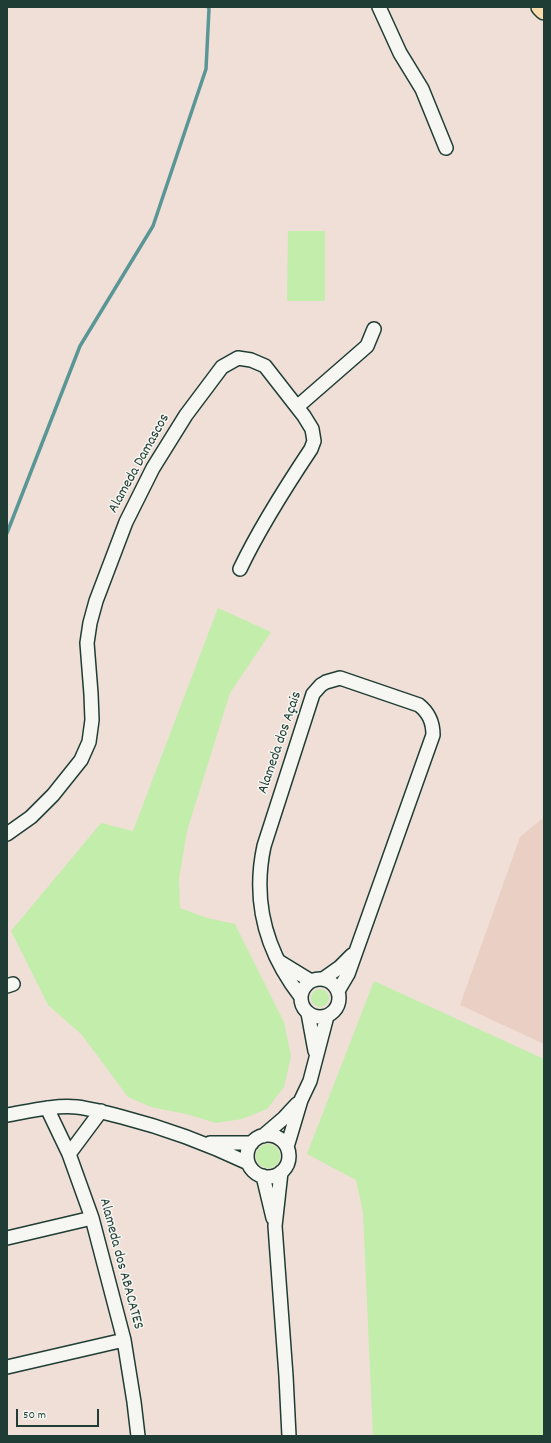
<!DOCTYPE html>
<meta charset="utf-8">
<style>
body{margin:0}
#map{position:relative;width:551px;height:1443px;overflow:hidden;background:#efdfd7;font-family:Dekko,sans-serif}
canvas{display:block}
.frame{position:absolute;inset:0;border:8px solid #1f3d34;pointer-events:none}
.scale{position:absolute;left:16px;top:1409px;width:83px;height:18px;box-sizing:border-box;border:2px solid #1f3d34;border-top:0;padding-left:5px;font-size:12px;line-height:14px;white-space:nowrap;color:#1f3d34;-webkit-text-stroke:3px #f6f6f2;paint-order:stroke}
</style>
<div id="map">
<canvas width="551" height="1443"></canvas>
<div class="frame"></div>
<div class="scale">50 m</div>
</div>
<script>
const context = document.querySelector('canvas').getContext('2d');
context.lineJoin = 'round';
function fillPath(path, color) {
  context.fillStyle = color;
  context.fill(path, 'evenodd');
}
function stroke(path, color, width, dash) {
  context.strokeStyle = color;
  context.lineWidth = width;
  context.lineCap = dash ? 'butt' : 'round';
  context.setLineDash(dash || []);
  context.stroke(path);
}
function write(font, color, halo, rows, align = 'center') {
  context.font = font + ' Dekko,sans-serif';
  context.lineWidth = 3;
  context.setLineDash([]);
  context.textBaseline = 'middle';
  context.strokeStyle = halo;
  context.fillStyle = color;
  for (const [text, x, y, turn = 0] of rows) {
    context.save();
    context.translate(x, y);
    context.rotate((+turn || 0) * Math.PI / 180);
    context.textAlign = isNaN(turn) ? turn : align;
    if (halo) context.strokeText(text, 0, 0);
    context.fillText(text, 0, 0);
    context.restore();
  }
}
fillPath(new Path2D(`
 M544,817V1044L460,1005L520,837Z`), '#eacfc4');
fillPath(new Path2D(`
 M288,231H325V301H287Z
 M218,608L271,632L230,693L187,831L179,879L180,908L207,918L235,924L284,1022L291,1056L284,1087L267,1109L242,1119L216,1123L186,1114L151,1107L128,1097L82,1035L48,1005L11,931L101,823L133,831Z
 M374,981L544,1059V1436H373L363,1212L356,1180L307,1154Z
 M311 998a9 9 0 1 1 18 0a9 9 0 1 1-18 0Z
 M256 1156a12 12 0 1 1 24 0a12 12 0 1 1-24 0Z`), '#c2edaa');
stroke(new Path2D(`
 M7,533L80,346L153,226L206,69L209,9L208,7`), '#5a9696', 3.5);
const minor = new Path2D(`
 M379,7L400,53L422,89L446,148
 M297,407L367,346L374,329
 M7,834L31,817L53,795L81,760L89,742L92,720L91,694L87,643L90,623L96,601L126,522L153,468L186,415L222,367L238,358L251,360L265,366L304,416L312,429L314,441L311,449C285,488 260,527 240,569
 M280,962L311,981
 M301 998a19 19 0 1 1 38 0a19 19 0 1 1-38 0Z
 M323,979L340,967L352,955
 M7,986L13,984
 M301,997C266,952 252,902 264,846L313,694L321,685L326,682L340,678L419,705C429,713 433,722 433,735L348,974L338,991
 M308,1013L315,1051
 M47,1108L69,1154L92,1218L124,1340L134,1402L138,1436
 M7,1115C30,1111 54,1105 77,1107C92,1109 107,1113 122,1117C165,1128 208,1144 248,1163
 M247 1156a21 21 0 1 1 42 0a21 21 0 1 1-42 0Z
 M263,1136L284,1118L297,1104
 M210,1143H252
 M287,1147L301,1100L310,1081L327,1016
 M69,1154L101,1111
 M281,1172L275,1226L286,1376L289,1436
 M263,1176L273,1218
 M7,1238L92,1218
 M7,1367L124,1340`);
const major = new Path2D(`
 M540,7L544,11`);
stroke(minor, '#1f3d34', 16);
stroke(major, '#1f3d34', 20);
stroke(minor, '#f6f6f2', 13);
stroke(major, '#fcdcac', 17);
write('15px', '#1f3d34', '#f6f6f2', [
 ["Alameda Damascos",140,464,-61],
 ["Alameda dos Açais",281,743,-71],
 ["Alameda dos ABACATES",120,1264,75]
]);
</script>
